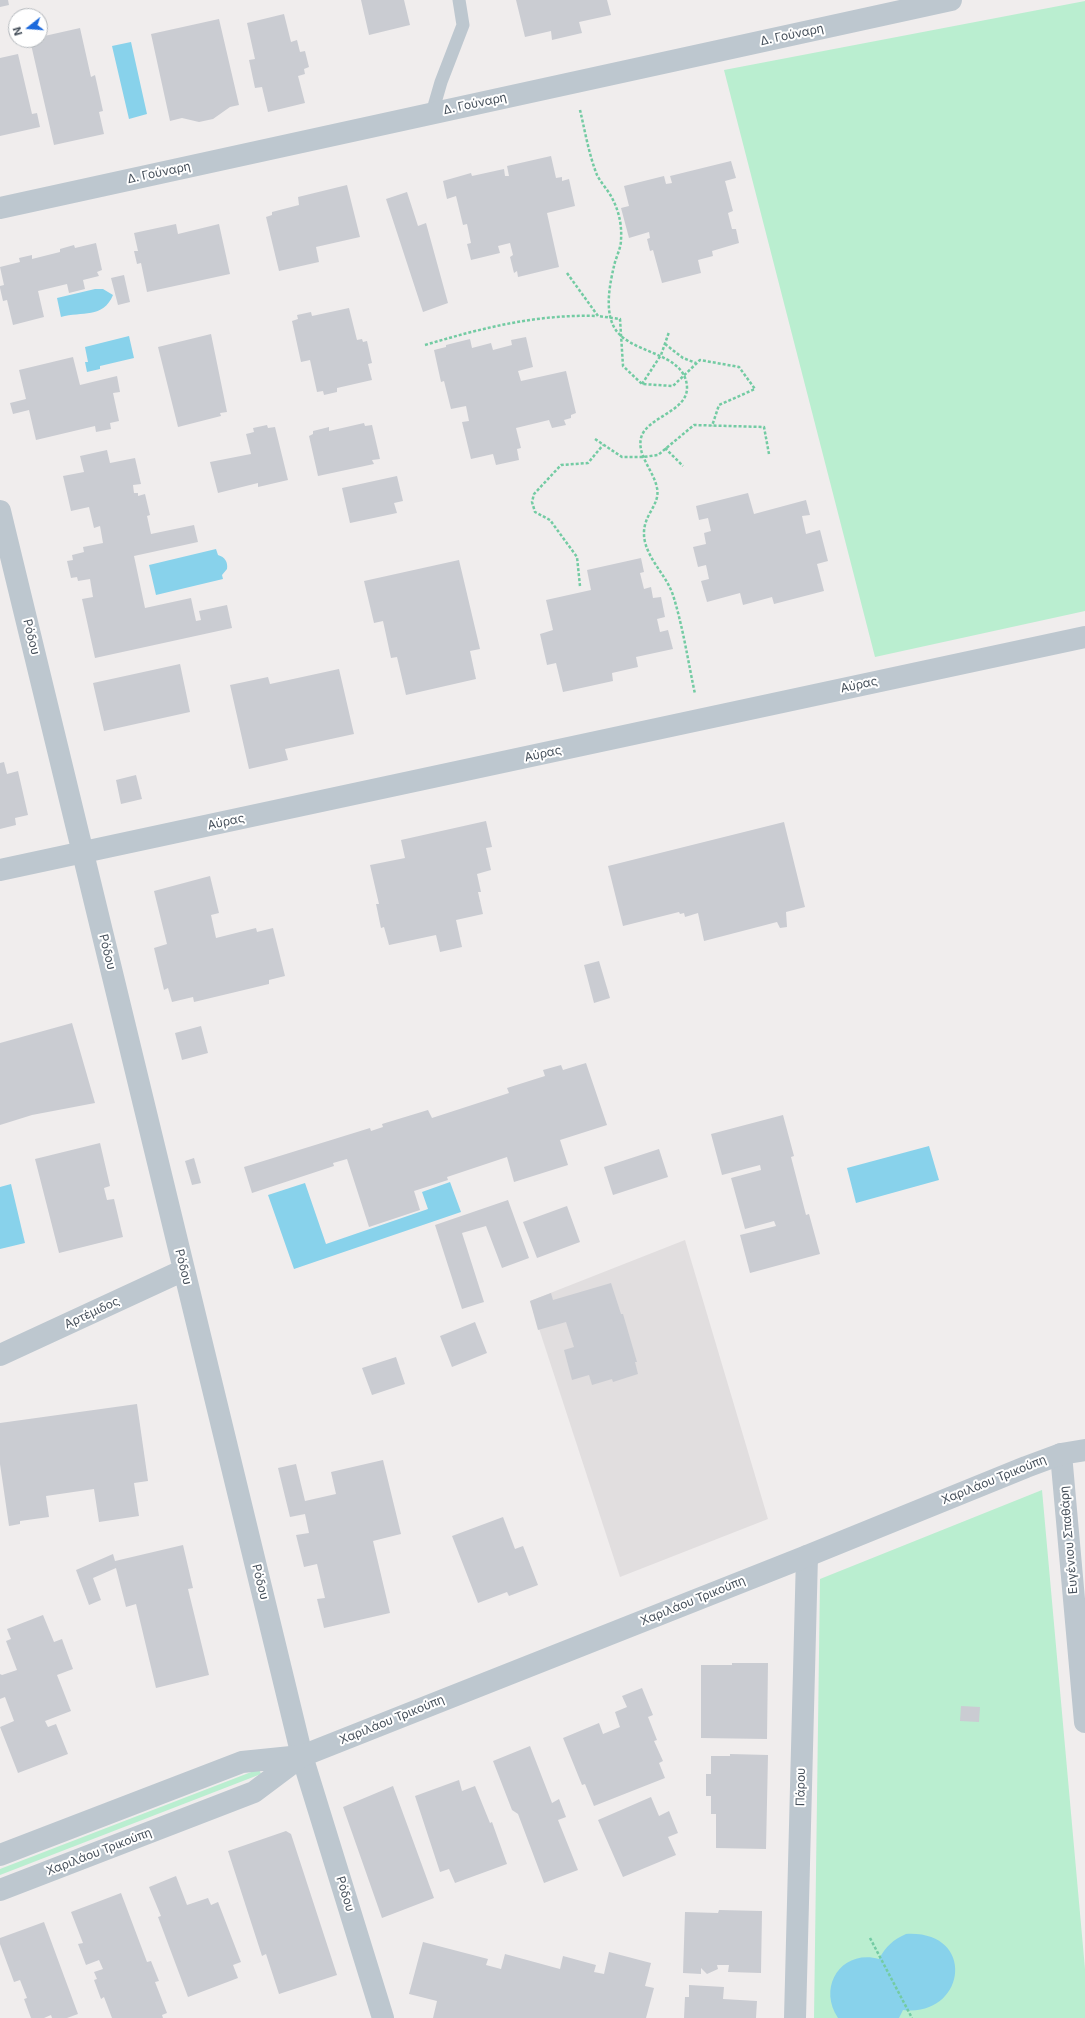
<!DOCTYPE html>
<meta charset="utf-8">
<style>
body{margin:0}
#map{position:relative;width:1085px;height:2018px;overflow:hidden;background:#f0eded;font-family:Inter,sans-serif}
canvas{display:block}
.north{position:absolute;left:8px;top:8px;width:40px;height:40px;box-sizing:border-box;background:#fff;border:1px solid #b5b9bd;border-radius:50%;rotate:253deg;font-size:11px;font-weight:700;line-height:16px;text-align:center;color:#454f5a}
.north::after{content:'';display:block;margin:auto;width:14px;height:18px;background:#1a68dc;clip-path:polygon(50% 0,100% 100%,50% 72%,0 100%)}
</style>
<div id="map">
<canvas width="1085" height="2018"></canvas>
<div class="north">N</div>
</div>
<script>
const context = document.querySelector('canvas').getContext('2d');
context.lineJoin = 'round';
function fillPath(path, color) {
  context.fillStyle = color;
  context.fill(path, 'evenodd');
}
function stroke(path, color, width, dash) {
  context.strokeStyle = color;
  context.lineWidth = width;
  context.lineCap = dash ? 'butt' : 'round';
  context.setLineDash(dash || []);
  context.stroke(path);
}
function write(font, color, halo, rows, align = 'center') {
  context.font = font + ' Inter,sans-serif';
  context.lineWidth = 4;
  context.setLineDash([]);
  context.textBaseline = 'middle';
  context.strokeStyle = halo;
  context.fillStyle = color;
  for (const [text, x, y, turn = 0] of rows) {
    context.save();
    context.translate(x, y);
    context.rotate((+turn || 0) * Math.PI / 180);
    context.textAlign = isNaN(turn) ? turn : align;
    if (halo) context.strokeText(text, 0, 0);
    context.fillText(text, 0, 0);
    context.restore();
  }
}
fillPath(new Path2D(`
 M685,1240L768,1519L620,1577L530,1301Z`), '#e1dedf');
fillPath(new Path2D(`
 M1085,1V611L875,657L724,70Z
 M1042,1490L1085,1969V2018H814L820,1579Z
 M259,1769L261,1774L0,1875V1869Z`), '#baeed0');
fillPath(new Path2D(`
 M131,42L147,114L129,119L112,46Z
 M95,289H103L113,295C103,319 82,311 61,317L57,298Z
 M129,336L134,358L100,366V369L87,372L85,362H88L85,347Z
 M216,549L218,555C225,557 228,562 227,569L222,575L223,579L156,595L149,565Z
 M929,1146L939,1180L856,1203L847,1168Z
 M450,1182L461,1212L294,1269L268,1195L305,1183L326,1244L428,1209L422,1192Z
 M11,1184L25,1243L0,1249V1187Z
 M906,1934C978,1930 966,2018 903,2010L899,2018H838C817,1986 842,1949 879,1959C886,1946 893,1940 906,1934Z`), '#88d2eb');
fillPath(new Path2D(`
 M0,0H8L9,5L0,7Z
 M361,0H404L410,25L369,35Z
 M516,0H607L611,15L579,22L582,33L552,40L551,31L525,37Z
 M284,14L291,42L297,40L300,52L305,51L309,67L304,69L305,74L298,76L305,103L268,112L262,87L255,88L249,60L255,59L247,23Z
 M219,19L239,105L230,107L213,119L199,122L182,118L170,121L151,34Z
 M80,28L91,77L95,75L103,111L99,112L104,134L54,145L30,40H40V37Z
 M18,54L32,114L37,113L40,127L0,136V58Z
 M551,156L556,178L562,177V181L569,179L575,206L547,213L559,267L518,277L517,271L514,273L510,257L513,255L510,243L498,246L500,253L471,260L467,244L471,243L467,224L463,225L456,196L447,199L443,181L471,173L472,176L504,169L505,176H509L507,166Z
 M731,161L736,178L725,181L733,211L728,213L732,229H736L739,243L712,251L713,256L698,260L701,273L662,283L653,250L650,251L647,239L650,238L649,232L629,238L621,208L629,206L624,186L664,176L666,184L672,183L670,176Z
 M347,185L360,237L316,247L319,262L279,271L266,217L272,215V212L299,205L298,197Z
 M407,192L418,226L426,223L448,303L423,312L386,199Z
 M176,224L178,234L219,224L230,274L147,292L141,263L137,264L134,251H138L134,233Z
 M96,243L102,270L97,272L99,276L83,280L85,289L69,293L67,284L38,291L44,317L13,325L7,300L3,301L0,288V286L4,285L0,267L20,262L19,258L32,255V259L60,252V249L74,245L75,248Z
 M124,275L130,302L118,305L111,278Z
 M349,308L357,340L362,339L363,342L367,341L372,363L368,364L372,380L337,388V392L324,395L323,391L317,392L310,360L301,362L292,321L298,319L297,315L311,312L312,316Z
 M211,334L227,412L220,413L221,416L178,427L158,347Z
 M526,337L533,367L518,371L521,381L566,371L576,413L571,415V418L564,420L566,425L552,428L549,420L516,428L521,448L517,449L519,460L496,465L493,454L471,459L462,422L469,421L466,406L451,409L444,381L441,382L434,350L446,347V345L470,339L472,348L491,343L493,350L512,345L511,340Z
 M73,357L80,385L117,376L120,392L113,393L119,421L110,423L111,429L96,432L95,426L36,440L29,410L13,414L10,403L26,399L19,370Z
 M364,423L365,426L372,425L380,459L372,460L374,464L318,476L309,436L313,434V431L329,427V431Z
 M267,425L268,428L275,427L288,480L258,487V483L218,493L210,462L251,454L246,434L254,432L253,428Z
 M107,450L110,463L135,458L141,484L133,485L134,493H138V496L145,494L150,515L147,516L151,534L194,525L198,542L134,556L145,608L191,598L196,621L201,620L199,611L227,605L232,628L95,658L82,599L93,597L90,579L78,581L77,577L71,578L67,561L73,560L72,555L84,552L83,547L103,543L100,526L94,528L89,507L71,511L63,476L84,472L80,456Z
 M397,476L403,501L394,503L397,513L350,523L342,488Z
 M748,493L754,514L806,500L810,515L802,516L806,534L820,530L828,561L817,564L824,591L774,604L772,597L743,605L740,593L707,602L701,581L709,579L706,565L698,567L693,547L706,544L704,533L711,531L708,518L699,520L696,506Z
 M641,558L644,572L640,573L644,589L651,587L653,598L661,597L665,617L657,619L660,632L668,630L673,649L636,657L638,667L612,673L613,681L563,692L556,663L547,665L540,634L553,630L546,600L591,590L587,570Z
 M459,560L480,649L470,651L476,679L406,695L397,657L391,658L383,621L374,623L364,581Z
 M180,664L190,712L104,731L93,683Z
 M339,669L354,734L285,749L288,760L249,769L230,685L268,677L270,684Z
 M4,762L7,774L18,771L28,815L15,818L16,825L0,829V763Z
 M136,775L142,799L121,804L116,780Z
 M486,821L492,847L486,848L491,870L477,874L481,892H478L483,914L456,920L462,947L440,952L436,935L389,945L384,927L381,928L376,904H379L370,865L405,858L401,840Z
 M784,822L805,907L786,912L787,927L780,928L777,922L704,941L698,913L685,917L684,913L680,914L679,912L623,926L608,866Z
 M210,876L219,913L211,915L216,938L256,928L257,932L273,928L285,976L269,980V984L194,1002L193,997L172,1002L168,988L164,990L154,948L167,944L154,891Z
 M599,961L610,998L594,1003L584,965Z
 M72,1023L95,1103L32,1115L0,1125V1043Z
 M201,1026L208,1053L182,1060L175,1033Z
 M586,1063L607,1125L560,1140L568,1165L514,1182L507,1157L447,1177L448,1180L414,1191L420,1210L369,1227L347,1159L333,1163L334,1166L252,1193L244,1167L370,1128L371,1131L383,1127L382,1124L428,1110L432,1118L509,1093L507,1088L545,1076L543,1070L561,1065L563,1070Z
 M783,1115L794,1156L791,1157L806,1215L809,1214L820,1254L750,1273L740,1235L776,1226L774,1221L745,1229L731,1178L761,1170L760,1165L722,1175L711,1134Z
 M100,1143L110,1186L104,1188L107,1200L114,1199L123,1237L59,1253L35,1159Z
 M659,1149L668,1177L613,1195L604,1167Z
 M194,1158L201,1183L192,1185L185,1161Z
 M508,1200L529,1258L502,1268L486,1226L462,1233L484,1302L462,1309L435,1225Z
 M567,1206L580,1242L537,1258L523,1222Z
 M611,1283L621,1314H623L637,1362H635L638,1374L613,1382L612,1379L592,1385L589,1375L572,1380L564,1350L574,1347L566,1322L538,1330L530,1301L551,1293L553,1300Z
 M475,1322L487,1353L452,1367L440,1336Z
 M396,1357L405,1384L372,1395L362,1368Z
 M137,1404L148,1481L134,1483L139,1516L99,1522L94,1489L46,1496L49,1517L20,1521V1524L9,1526L0,1464V1423Z
 M383,1460L401,1534L373,1541L390,1613L324,1628L317,1599L325,1598L317,1564L304,1567L296,1535L309,1533L305,1514L290,1517L278,1468L296,1464L305,1501L336,1494L331,1472Z
 M503,1517L515,1549L523,1546L538,1585L509,1596L507,1592L478,1603L452,1536Z
 M183,1545L193,1588L188,1589L209,1675L156,1688L136,1604L126,1607L116,1568L93,1578L101,1600L89,1605L76,1570L113,1554L115,1561Z
 M43,1615L54,1642L62,1639L73,1669L57,1675L71,1711L45,1721L48,1727L56,1724L68,1754L18,1773L0,1727L14,1721L5,1697L0,1699V1674L2,1675L17,1670L6,1641L11,1639L7,1629Z
 M732,1663H768L767,1739L701,1738V1665H732Z
 M642,1688L653,1715L648,1717L657,1740L654,1741L663,1761L659,1763L665,1778L594,1806L585,1784L582,1785L563,1738L599,1723L603,1734L620,1727L615,1712L627,1707L622,1696Z
 M961,1706L980,1707L979,1722L960,1721Z
 M530,1746L552,1803L559,1799L566,1817L558,1820L578,1870L544,1883L518,1814L512,1810L493,1761Z
 M730,1754L768,1755L766,1849L716,1848V1814H711V1796H706V1774H711V1756H730Z
 M459,1780L462,1791L475,1786L490,1823L492,1822L507,1864L455,1883L449,1869L440,1872L415,1796Z
 M393,1786L434,1898L382,1918L343,1807Z
 M651,1797L659,1816L669,1811L678,1833L668,1837L676,1855L623,1877L598,1820Z
 M286,1831L291,1834L337,1975L279,1994L266,1954L262,1956L228,1851Z
 M176,1876L187,1905L208,1898L211,1905L218,1902L241,1962L233,1965L238,1978L188,1997L158,1917L161,1916L149,1887Z
 M121,1893L147,1962L151,1961L159,1981L155,1982L167,2013L162,2015L163,2018H112L104,1997L101,1999L94,1980L97,1979L94,1972L103,1969L99,1960L86,1965L78,1944L83,1943L71,1912Z
 M719,1910L762,1911L761,1973L728,1972L729,1965H717L718,1969L707,1974L701,1968V1974L683,1973L685,1912L718,1913Z
 M44,1922L78,2014L67,2018H52L51,2015L44,2018H31L24,1999L27,1998L20,1980L14,1982L0,1944V1938Z
 M423,1942L488,1959L486,1965L501,1969L505,1954L560,1969L563,1956L596,1965L594,1972L604,1974L609,1952L651,1963L645,1986L654,1988L646,2018H433L437,2001L409,1994Z
 M689,1985L724,1987L723,1999L757,2001L756,2018H684L685,1997H689Z`), '#caccd2');
stroke(new Path2D(`
 M580,110C585,131 589,155 597,175C601,183 608,190 612,198C619,211 622,225 621,240C621,248 616,257 614,266C610,283 605,308 613,325C626,355 685,350 687,387C688,412 646,417 641,438C637,456 654,471 657,488C661,507 639,516 645,542C650,562 666,575 673,595C683,627 688,661 695,694
 M567,273L598,316L620,319L623,366L642,384L673,386L700,360L739,367L755,389L719,405L712,426
 M665,344L683,358L696,363
 M425,345C482,328 537,314 597,316
 M642,384L661,355L669,332
 M595,439L622,457H643L658,455L694,425L764,427L769,454
 M665,448L683,466
 M580,586L577,557L550,520L535,512L532,502L534,494L561,465L588,463L603,445
 M870,1938L912,2018`), '#73cba3', 2.5, [3, 2]);
stroke(new Path2D(`
 M432,113L441,82L463,25L459,0`), '#bdc7cf', 13);
stroke(new Path2D(`
 M0,511L302,1756L383,2018
 M0,870L1085,637
 M0,1355L184,1270
 M1061,1454L1085,1722
 M795,2018L807,1556`), '#bdc7cf', 22);
stroke(new Path2D(`
 M0,208L951,0
 M0,1855L242,1762L301,1756
 M0,1890L254,1792L302,1756L807,1556L1026,1467L1061,1454L1085,1450`), '#bdc7cf', 22);
write('12px', '#454f5a', '#fff', [
 ["Δ. Γούναρη",792,35,-12],
 ["Δ. Γούναρη",475,104,-12],
 ["Δ. Γούναρη",159,173,-12],
 ["Ρόδου",31,637,76],
 ["Αύρας",859,685,-12],
 ["Αύρας",543,754,-12],
 ["Αύρας",226,822,-12],
 ["Ρόδου",107,952,76],
 ["Ρόδου",183,1267,76],
 ["Αρτέμιδος",92,1313,-25],
 ["Χαριλάου Τρικούπη",994,1480,-22],
 ["Ευγένιου Σπαθάρη",1069,1540,-95],
 ["Ρόδου",260,1582,76],
 ["Χαριλάου Τρικούπη",693,1601,-22],
 ["Χαριλάου Τρικούπη",392,1720,-22],
 ["Πάρου",801,1787,-89],
 ["Χαριλάου Τρικούπη",99,1852,-21],
 ["Ρόδου",345,1894,73]
]);
</script>
